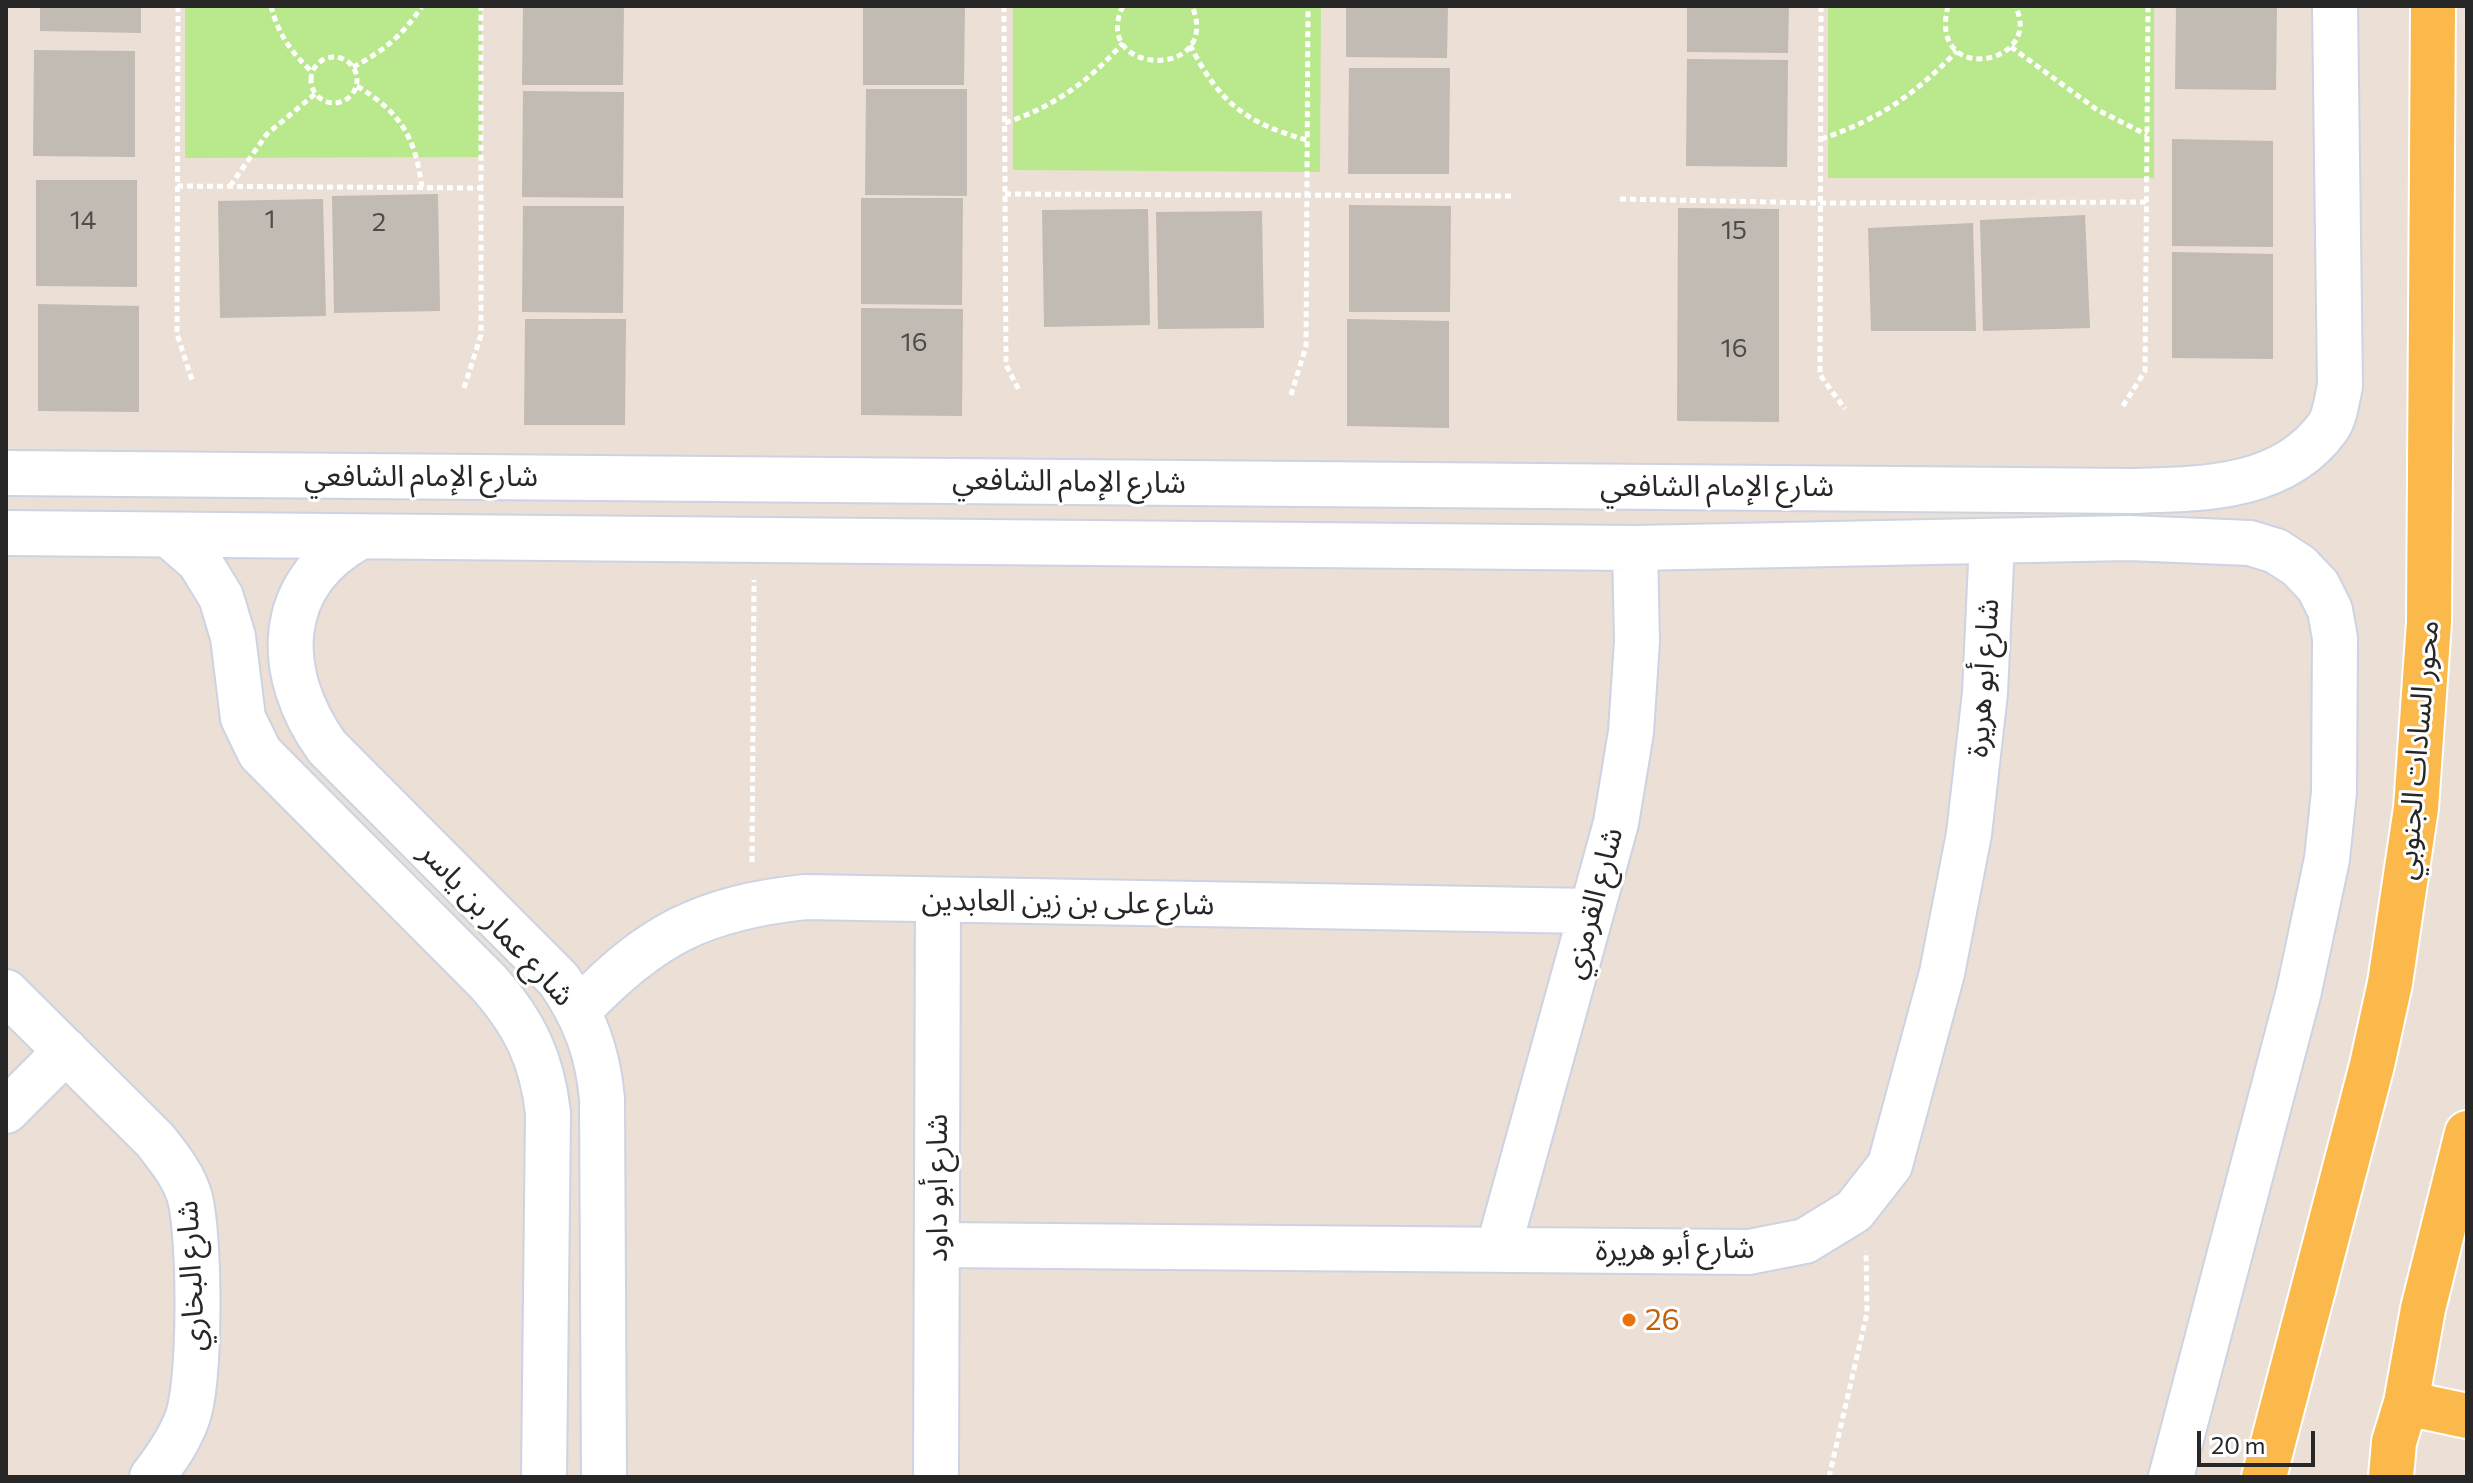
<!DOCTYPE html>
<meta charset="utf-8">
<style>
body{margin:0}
#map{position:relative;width:2473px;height:1483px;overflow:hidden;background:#ebdfd6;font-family:Commissioner,sans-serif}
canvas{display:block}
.frame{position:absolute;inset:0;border:8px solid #272727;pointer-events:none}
.scale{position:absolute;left:2197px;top:1431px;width:118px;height:36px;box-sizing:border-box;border:4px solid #272727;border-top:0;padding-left:10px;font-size:24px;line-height:28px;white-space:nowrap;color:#272727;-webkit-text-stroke:6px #fff;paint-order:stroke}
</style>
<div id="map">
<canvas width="2473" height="1483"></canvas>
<div class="frame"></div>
<div class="scale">20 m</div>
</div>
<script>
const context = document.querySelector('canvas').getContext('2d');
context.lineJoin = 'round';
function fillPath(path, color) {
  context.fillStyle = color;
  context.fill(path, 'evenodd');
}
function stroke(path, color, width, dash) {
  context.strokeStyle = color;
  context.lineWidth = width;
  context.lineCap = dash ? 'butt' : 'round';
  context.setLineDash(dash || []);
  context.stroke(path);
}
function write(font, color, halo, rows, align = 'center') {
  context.font = font + ' Commissioner,"Noto Sans Arabic",sans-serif';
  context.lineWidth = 6;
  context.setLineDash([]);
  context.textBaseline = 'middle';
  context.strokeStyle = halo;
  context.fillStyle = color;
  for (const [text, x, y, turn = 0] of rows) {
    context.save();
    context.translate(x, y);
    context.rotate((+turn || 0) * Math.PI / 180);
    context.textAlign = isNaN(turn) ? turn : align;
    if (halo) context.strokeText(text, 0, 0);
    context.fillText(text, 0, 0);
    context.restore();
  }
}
fillPath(new Path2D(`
 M185,6H482V157L185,158Z
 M1013,6H1321L1320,172L1013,170Z
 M1828,6H2154V178H1828Z`), '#b9e88d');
fillPath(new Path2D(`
 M40,6H141V33L40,31Z
 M523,6H624L623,85H522Z
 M863,6H965L964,85H863Z
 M1346,6H1448L1447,58L1346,57Z
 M1687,6H1789L1788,53L1687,52Z
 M2176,6H2277L2276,90L2175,89Z
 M34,50L135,51V157L33,156Z
 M1687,59L1788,60L1787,167L1686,166Z
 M1349,68H1450L1449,174H1348Z
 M866,89H967V196L865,195Z
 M523,91L624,92L623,198L522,197Z
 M2172,139L2273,141V247L2172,246Z
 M36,180H137V287L36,286Z
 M438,194L440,311L334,313L332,196Z
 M861,198H963L962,305L861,304Z
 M323,199L326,316L220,318L218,201Z
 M1349,205L1451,206L1450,312H1349Z
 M523,206H624L623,313L522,312Z
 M1678,208L1779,209V422L1677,421Z
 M1148,209L1150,325L1044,327L1042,210Z
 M1262,211L1264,328L1158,329L1156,212Z
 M2085,215L2090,328L1983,331L1980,220Z
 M1973,223L1976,331H1871L1868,228Z
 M2172,252L2273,254V359L2172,358Z
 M38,304L139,306V412L38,411Z
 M861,308L963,309L962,416L861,415Z
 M525,319H626L625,425H524Z
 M1347,319L1449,321V428L1347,426Z`), '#c2bbb3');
const minor = new Path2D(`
 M6,473L2132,491C2201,489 2283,490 2328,427C2335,417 2337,399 2340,386L2335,6
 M6,533L1635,548L2129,538L2250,543L2276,551L2299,566L2318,586L2330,610L2335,638L2334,792L2327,859L2299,991L2171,1477
 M169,535L199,561L221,597L233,637L243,718L260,753L488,982C524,1022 542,1059 548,1113L544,1477
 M360,537C274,584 274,673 327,747L559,980C585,1018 598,1053 602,1099L604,1477
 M6,992L155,1140C169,1158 184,1176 190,1198C200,1239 201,1381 187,1419C179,1441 166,1459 152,1477
 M579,1010C650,935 702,908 805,897L1591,911
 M6,1111L66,1051
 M937,1245L1749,1252L1805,1241L1854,1211L1890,1165L1942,973L1969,834L1985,693L1992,541
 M1498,1250L1616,823L1631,732L1637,641L1635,548
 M936,1477L938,900`);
const major = new Path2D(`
 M2406,1403L2467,1416
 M2264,1477L2372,1065L2390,983L2416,808L2429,622L2433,6
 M2391,1477L2394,1442L2406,1403L2423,1309L2467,1133`);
stroke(minor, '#ccd3e2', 48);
stroke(major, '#fff', 48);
stroke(new Path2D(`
 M178,6L177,334L193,383
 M271,6C278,34 291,52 312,72
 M1004,6L1006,365L1020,392
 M1123,6C1089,76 1223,81 1192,6
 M1821,6L1820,375L1845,409
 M1948,6C1927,88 2046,64 2015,6
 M1190,45C1219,102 1245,123 1307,140
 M2011,47L2096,109L2147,135
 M311 80a23 23 0 1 1 46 0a23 23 0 1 1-46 0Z
 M353,67C384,51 403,35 422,6
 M357,86C401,113 415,136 422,188
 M1005,123C1055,106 1088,82 1123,43
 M1821,139C1880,119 1914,95 1957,51
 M177,186L482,188
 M230,186L267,134L315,94
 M1005,194L1513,196
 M1620,199L1821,203L2148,202
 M464,388L481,335V6
 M1291,395L1306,346L1308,6
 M2123,406L2145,371L2148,6
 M752,862L754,580
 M1829,1477L1867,1313L1866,1251`), '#fff', 5, [6, 4]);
stroke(minor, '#fff', 44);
stroke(major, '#fcb94b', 44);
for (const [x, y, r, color] of [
 [1629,1320,8,"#e8710a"]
]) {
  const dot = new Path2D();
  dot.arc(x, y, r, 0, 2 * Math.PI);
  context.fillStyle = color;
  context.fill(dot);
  stroke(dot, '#fff', 3);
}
write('26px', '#4e4c4a', null, [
 ["1",270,219],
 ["14",83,220],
 ["2",379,222],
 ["15",1734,230],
 ["16",914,342],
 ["16",1734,348]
]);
write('30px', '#272727', '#fff', [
 ["شارع الإمام الشافعي",421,476],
 ["شارع الإمام الشافعي",1069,481,1],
 ["شارع الإمام الشافعي",1717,486],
 ["شارع أبو هريرة",1983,678,-86],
 ["محور السادات الجنوبي",2417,750,-85],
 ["شارع على بن زين العابدين",1068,902,1],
 ["شارع القرمزي",1593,903,-75],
 ["شارع عمار بن ياسر",497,924,47],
 ["شارع أبو داود",937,1188,-90],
 ["شارع أبو هريرة",1675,1249,-1],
 ["شارع البخاري",191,1276,-93]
]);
write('30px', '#c56008', '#fff', [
 ["26",1645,1320]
], 'left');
</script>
